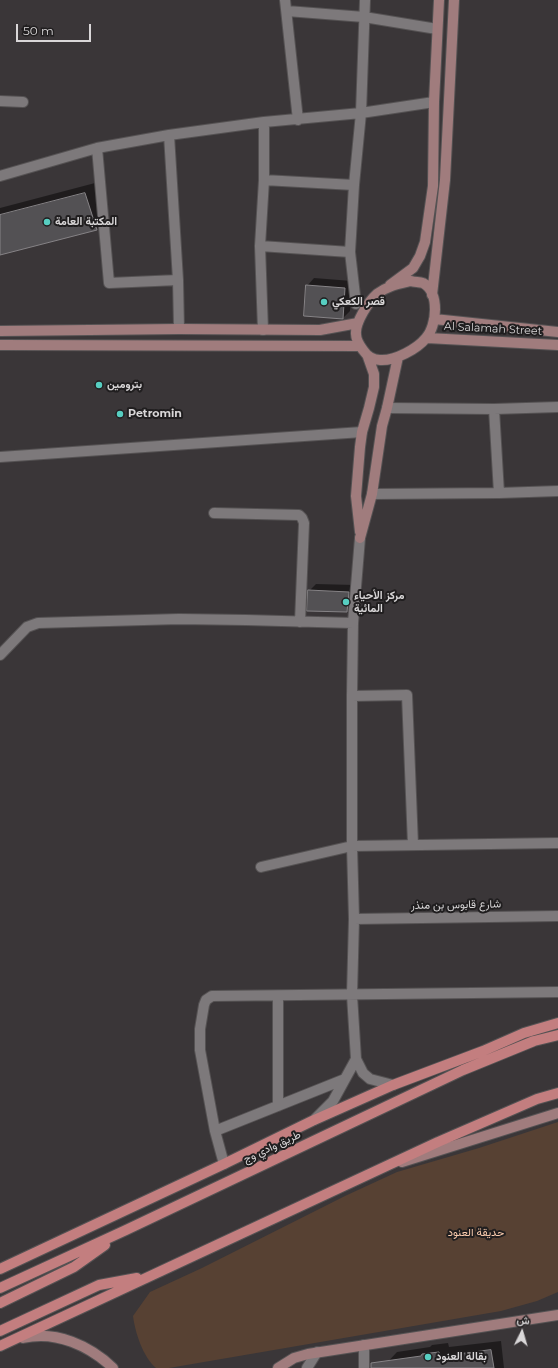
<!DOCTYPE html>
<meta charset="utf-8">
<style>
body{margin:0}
#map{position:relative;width:558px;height:1368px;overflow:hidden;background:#3a3638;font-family:Montserrat,Vazirmatn,sans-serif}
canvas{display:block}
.north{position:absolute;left:502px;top:1312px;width:40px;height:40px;-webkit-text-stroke:3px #201e1f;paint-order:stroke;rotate:5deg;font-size:11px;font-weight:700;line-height:16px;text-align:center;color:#d9d7d8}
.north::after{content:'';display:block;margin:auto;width:14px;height:18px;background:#d9d7d8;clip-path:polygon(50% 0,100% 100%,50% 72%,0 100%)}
.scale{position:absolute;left:16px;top:24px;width:75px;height:18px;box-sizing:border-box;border:2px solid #d9d7d8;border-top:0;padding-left:5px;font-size:12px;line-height:14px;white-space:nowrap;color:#d9d7d8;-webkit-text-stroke:3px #201e1f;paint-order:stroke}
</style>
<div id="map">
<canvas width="558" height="1368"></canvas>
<div class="north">ش</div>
<div class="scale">50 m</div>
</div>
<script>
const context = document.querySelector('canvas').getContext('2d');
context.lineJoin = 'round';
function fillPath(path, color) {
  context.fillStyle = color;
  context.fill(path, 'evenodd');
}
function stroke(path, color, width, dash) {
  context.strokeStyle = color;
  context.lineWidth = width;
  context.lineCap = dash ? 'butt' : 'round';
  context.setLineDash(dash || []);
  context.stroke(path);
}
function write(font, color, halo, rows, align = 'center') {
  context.font = font + ' Montserrat,Vazirmatn,sans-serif';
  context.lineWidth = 4;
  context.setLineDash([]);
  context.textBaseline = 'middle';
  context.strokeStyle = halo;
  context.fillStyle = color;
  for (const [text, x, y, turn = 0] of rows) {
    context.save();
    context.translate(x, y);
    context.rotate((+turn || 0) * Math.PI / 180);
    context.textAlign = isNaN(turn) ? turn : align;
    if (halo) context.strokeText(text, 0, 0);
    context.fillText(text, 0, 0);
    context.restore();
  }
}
fillPath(new Path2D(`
 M558,1122V1292L537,1301L501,1311L169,1368H156C143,1357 135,1332 133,1316L150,1292L202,1268L345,1196L397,1172L479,1148Z`), '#574133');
fillPath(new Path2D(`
 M95,183L106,219L96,229L0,254V208Z
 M314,278L352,281L350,311L343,318L307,286Z
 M316,584L355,585L354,604L347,611L309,591Z
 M501,1341L504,1368H382L397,1352L430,1347L432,1345L448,1343L449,1347Z`), '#0007');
const building = new Path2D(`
 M85,193L97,230L0,255V215Z
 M306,285L345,288L343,319L304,316Z
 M308,590L349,592L347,612L307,611Z
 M491,1350L494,1368H371V1363L421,1356L422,1354L439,1352L440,1356Z`);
fillPath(building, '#535154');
stroke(building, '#868386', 1);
const street = new Path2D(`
 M285,0L298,120
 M287,11L364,17L437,29
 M0,101L23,102
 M169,135L178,280L179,329
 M97,148L109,283L178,280
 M0,176L97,148L169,135L264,122L361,113L434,102
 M264,180L354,185
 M260,246L350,252
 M356,304L350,252L354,185L361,113L365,0
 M263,330L260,246L264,180V122
 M387,408L494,409L558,407
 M494,409L499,493
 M0,457L362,432
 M372,494L499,493L558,491
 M214,513L299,515L302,518L304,523L300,622
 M360,538L353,623L352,696V846L354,919L352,995L356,1059L363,1073L370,1079L393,1085
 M0,655L27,627L38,623L179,619L246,620L353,623
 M352,696L407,695L413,845
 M261,867L352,846L558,843
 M354,919L558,916
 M278,997V1106
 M314,1120L333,1101L356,1059
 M215,1131L345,1079
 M224,1164L215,1131L200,1050V1029L204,1005L206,1000L212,996L558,992
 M307,1368L317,1352
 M364,1368V1345`);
const secondary = new Path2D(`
 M411,281C414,282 419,282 423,283C440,292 437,326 426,338C417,349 395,361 380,360C372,360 367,356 363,350C360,346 356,339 356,334C355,322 369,301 377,294C387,286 398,284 411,281Z
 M390,285L413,268L420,256L425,242L433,186L434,102L439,0
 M432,295L445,180L454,0
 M434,319L558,332
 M0,331L179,329L320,330L358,323
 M427,338L558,345
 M0,345L360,346
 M360,532L356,496L360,447L362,432L369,408L374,387V374L368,357
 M360,538L372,494L382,426L387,408L398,357
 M402,1162L558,1113
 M23,1338C56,1330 90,1346 113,1368
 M278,1368L294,1358L308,1354L558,1315`);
const primary = new Path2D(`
 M0,1269L224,1164L312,1121L393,1085L483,1051L524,1033L558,1023
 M0,1288L126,1230L463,1070L534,1041L558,1035
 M0,1303L74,1267L105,1245
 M0,1331L99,1285L137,1278
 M0,1346L438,1142L537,1099L558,1093`);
stroke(street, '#555253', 12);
stroke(secondary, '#555253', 12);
stroke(primary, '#555253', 12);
stroke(street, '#7d797b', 10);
stroke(secondary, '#a07c7d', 10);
stroke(primary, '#c37e7f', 10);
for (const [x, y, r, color] of [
 [47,222,4,"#57cec1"],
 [324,302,4,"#57cec1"],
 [99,385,4,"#57cec1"],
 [120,414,4,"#57cec1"],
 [346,602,4,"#57cec1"],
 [428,1357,4,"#57cec1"]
]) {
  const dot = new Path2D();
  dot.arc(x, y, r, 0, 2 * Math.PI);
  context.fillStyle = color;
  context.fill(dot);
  stroke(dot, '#201e1f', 1.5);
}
write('bold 11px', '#d9d7d8', '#201e1f', [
 ["المكتبة العامة",55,222],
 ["قصر الكعكي",332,302],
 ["بترومين",107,385],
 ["Petromin",128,414],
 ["مركز الأحياء",354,596],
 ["المائية",354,609],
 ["بقالة العنود",436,1357]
], 'left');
write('11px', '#d9d7d8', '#201e1f', [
 ["Al Salamah Street",493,329,3],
 ["شارع قابوس بن منذر",456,905,-1],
 ["طريق وادي وج",272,1147,-25]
]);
write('11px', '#fcccae', '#201e1f', [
 ["حديقة العنود",476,1233]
]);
</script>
